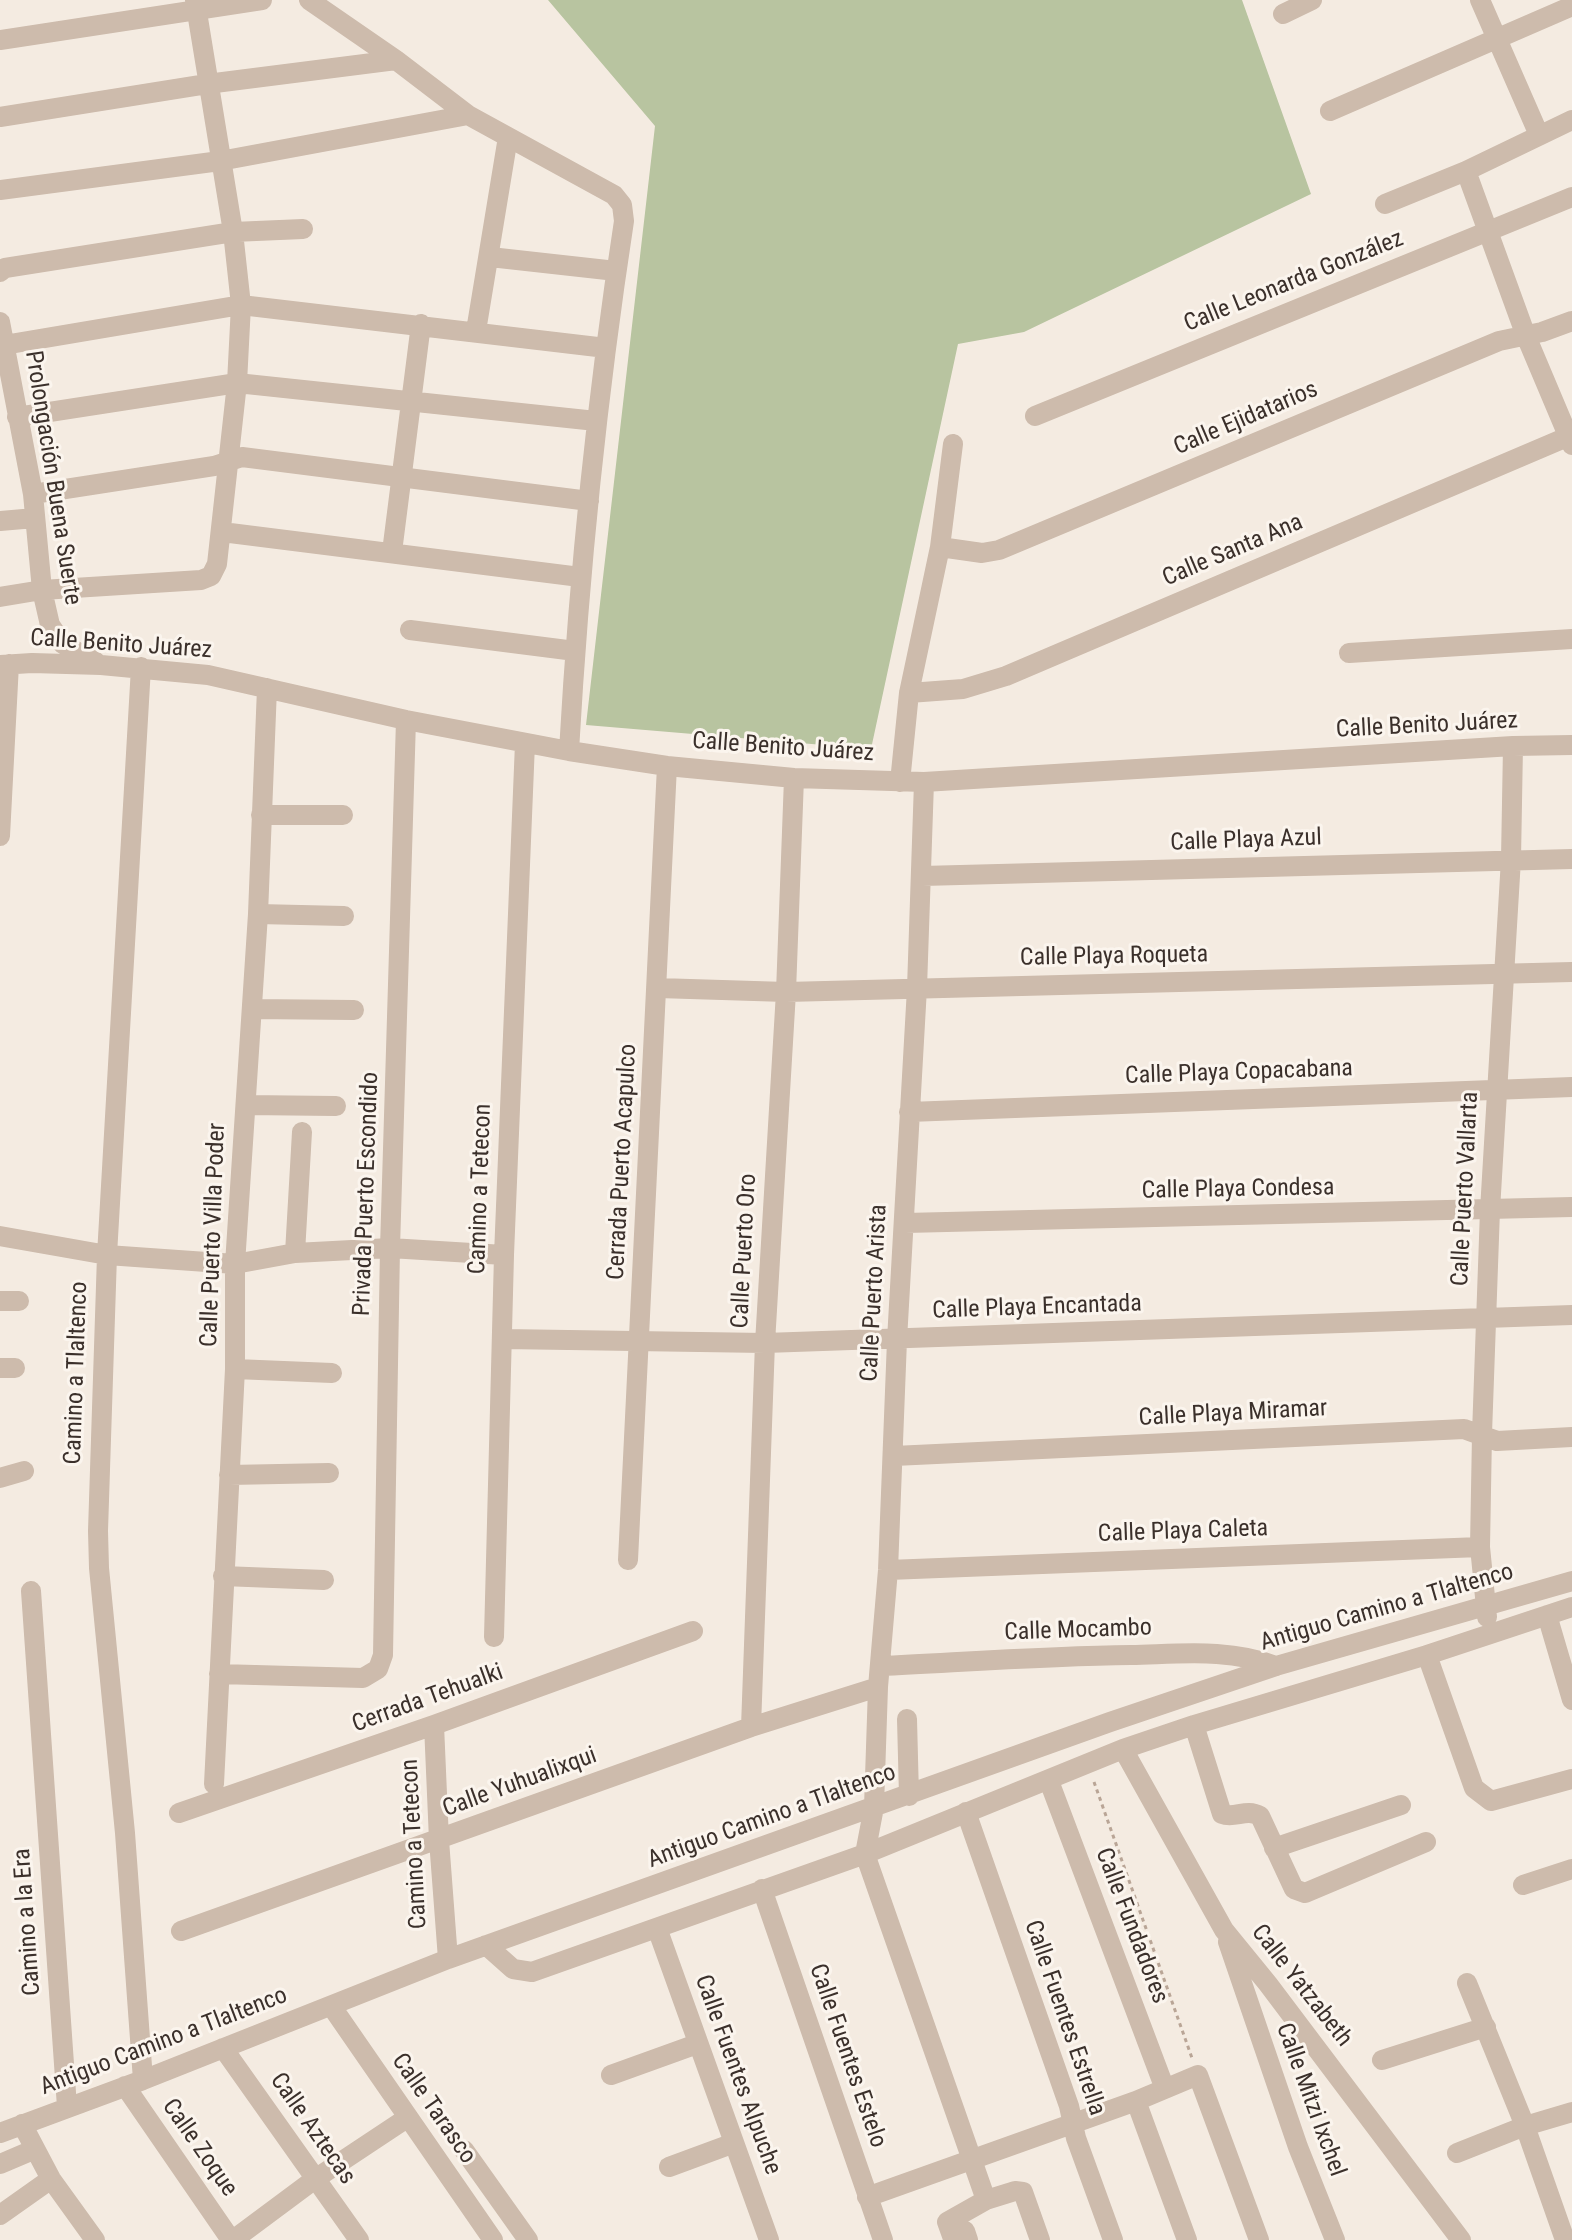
<!DOCTYPE html>
<meta charset="utf-8">
<style>
body{margin:0}
canvas{display:block;background:#f4ebe1}
</style>
<canvas width="1572" height="2240"></canvas>
<script>
const context = document.querySelector('canvas').getContext('2d');
context.lineJoin = 'round';
function fillPath(path, color) {
  context.fillStyle = color;
  context.fill(path, 'evenodd');
}
function stroke(path, color, width, dash) {
  context.strokeStyle = color;
  context.lineWidth = width;
  context.lineCap = dash ? 'butt' : 'round';
  context.setLineDash(dash || []);
  context.stroke(path);
}
function write(font, color, halo, rows, align = 'center') {
  context.font = font + ' "Roboto Condensed",sans-serif';
  context.lineWidth = 6;
  context.setLineDash([]);
  context.textBaseline = 'middle';
  context.strokeStyle = halo;
  context.fillStyle = color;
  for (const [text, x, y, turn = 0] of rows) {
    context.save();
    context.translate(x, y);
    context.rotate((+turn || 0) * Math.PI / 180);
    context.textAlign = isNaN(turn) ? turn : align;
    if (halo) context.strokeText(text, 0, 0);
    context.fillText(text, 0, 0);
    context.restore();
  }
}
fillPath(new Path2D(`
 M548,0H1242L1311,194L1024,332L958,344L871,749L586,725L655,126Z`), '#b8c4a0');
stroke(new Path2D(`
 M1094,1782L1192,2058`), '#b9a596', 3, [4, 4]);
stroke(new Path2D(`
 M309,0L396,60L468,115L614,195L622,205L624,221C597,397 579,574 569,751
 M1480,0L1539,135
 M1283,14L1312,0
 M0,40L262,0
 M1330,111L1572,6
 M0,117L207,84L396,60
 M1466,171L1526,336L1572,445
 M0,190L220,161L468,115
 M1385,204L1466,171L1572,120
 M490,257L616,271
 M0,272L5,268L233,232L303,229
 M0,322L33,494L42,590L50,625L63,644L96,662
 M476,331L508,137
 M4,345L241,305L606,348
 M1035,416L1572,197
 M17,417L237,383L596,421
 M33,494L214,466L242,457L589,501
 M0,521L35,518
 M222,532L580,577
 M940,547L982,553L999,550L1499,341L1542,332L1572,321
 M392,552L421,324
 M0,597L42,590L201,580L211,576L217,564L237,383L241,305L233,232L195,0
 M410,630L575,651
 M1349,653L1572,639
 M0,665L32,663L101,665L208,675L406,720L569,751L667,766L794,778L924,782L1513,746L1572,745
 M141,667L107,1255L98,1531L99,1568L125,1833L143,2080
 M909,693L963,689L1006,676L1572,435
 M900,782L909,693L940,547L953,444
 M924,782L917,988L897,1340L888,1570L878,1687L874,1807L865,1854L986,2200L1015,2191L1023,2192L1040,2240
 M261,815H343
 M0,836L9,664
 M922,876L1572,859
 M258,914L344,916
 M658,988L786,992L1572,972
 M252,1009L354,1010
 M246,1105L336,1106
 M909,1112L1572,1087
 M905,1223L1572,1207
 M0,1236L107,1255L235,1264L295,1253L390,1248L504,1255
 M295,1253L302,1132
 M0,1301H19
 M503,1339L765,1343L1572,1315
 M0,1368H15
 M235,1369L332,1373
 M894,1456L1464,1429L1497,1441L1572,1437
 M229,1475L329,1473
 M0,1478L24,1471
 M628,1560L667,766
 M888,1570L1480,1547
 M223,1576L324,1580
 M31,1591L67,2107
 M1547,1615L1572,1700
 M1487,1617L1480,1547L1482,1434L1490,1210L1511,859L1513,746
 M494,1637L504,1255L525,743
 M1427,1655L1474,1788L1491,1801L1572,1779
 M880,1666C964,1662 1047,1656 1131,1655C1180,1654 1229,1648 1276,1666
 M219,1674L363,1678L378,1669L383,1655L390,1248L406,720
 M907,1719L909,1796
 M434,1725L439,1840L448,1959
 M1194,1725L1222,1814C1235,1819 1246,1808 1260,1816L1294,1889L1305,1893L1426,1842
 M751,1727L765,1343L786,992L794,778
 M1123,1749L1224,1930L1268,1984L1461,2240
 M1049,1781L1165,2089
 M214,1784L235,1369V1264L258,914L267,688
 M966,1812L1069,2106L1076,2138L1113,2240
 M179,1813L434,1725L693,1631
 M1274,1848L1401,1805
 M1523,1885L1572,1869
 M762,1889L883,2240
 M657,1928L769,2240
 M181,1931L751,1727L878,1687
 M1228,1942L1298,2147L1335,2240
 M486,1945L513,1969L532,1972L865,1854L1123,1749L1194,1725L1427,1655L1572,1607
 M1467,1983L1525,2126L1565,2240
 M332,2007L493,2240
 M223,2048L359,2240
 M1382,2060L1486,2027
 M611,2075L697,2044
 M125,2086L231,2240
 M1136,2101L1187,2240
 M22,2124L51,2179L95,2240
 M0,2133L143,2080L448,1959L1110,1722L1276,1666L1572,1581
 M464,2150L528,2240
 M1457,2153L1525,2126L1572,2112
 M0,2164L33,2150
 M669,2167L734,2143
 M867,2197L1136,2101L1198,2075L1259,2240
 M0,2215L51,2179
 M233,2240L315,2179L407,2118
 M968,2240L965,2231L952,2236L947,2222L986,2200`), '#cdbbac', 20);
write('24px', '#3b302b', '#fbf5ee', [
 ["Calle Leonarda González",1294,282,-22],
 ["Calle Ejidatarios",1246,419,-23],
 ["Prolongación Buena Suerte",52,478,81],
 ["Calle Santa Ana",1233,551,-23],
 ["Calle Benito Juárez",121,645,4],
 ["Calle Benito Juárez",1427,726,-3],
 ["Calle Benito Juárez",783,748,4],
 ["Calle Playa Azul",1246,841,-2],
 ["Calle Playa Roqueta",1114,957,-1],
 ["Calle Playa Copacabana",1239,1073,-2],
 ["Cerrada Puerto Acapulco",623,1162,-87],
 ["Camino a Tetecon",481,1189,-88],
 ["Calle Puerto Vallarta",1466,1189,-87],
 ["Calle Playa Condesa",1238,1190,-1],
 ["Privada Puerto Escondido",367,1194,-88],
 ["Calle Puerto Villa Poder",214,1235,-88],
 ["Calle Puerto Oro",745,1251,-87],
 ["Calle Puerto Arista",875,1293,-87],
 ["Calle Playa Encantada",1037,1308,-2],
 ["Camino a Tlaltenco",77,1373,-88],
 ["Calle Playa Miramar",1233,1414,-3],
 ["Calle Playa Caleta",1183,1532,-2],
 ["Antiguo Camino a Tlaltenco",1387,1608,-16],
 ["Calle Mocambo",1078,1631,-2],
 ["Cerrada Tehualki",428,1699,-20],
 ["Calle Yuhualixqui",520,1783,-20],
 ["Antiguo Camino a Tlaltenco",772,1817,-20],
 ["Camino a Tetecon",415,1844,-93],
 ["Camino a la Era",28,1922,-94],
 ["Calle Fundadores",1131,1926,69],
 ["Calle Yatzabeth",1301,1986,52],
 ["Calle Fuentes Estrella",1064,2018,71],
 ["Antiguo Camino a Tlaltenco",164,2042,-21],
 ["Calle Fuentes Estelo",847,2056,71],
 ["Calle Fuentes Alpuche",737,2075,70],
 ["Calle Mitzi Ixchel",1310,2100,70],
 ["Calle Tarasco",433,2109,55],
 ["Calle Aztecas",312,2129,55],
 ["Calle Zoque",199,2148,55]
]);
</script>
